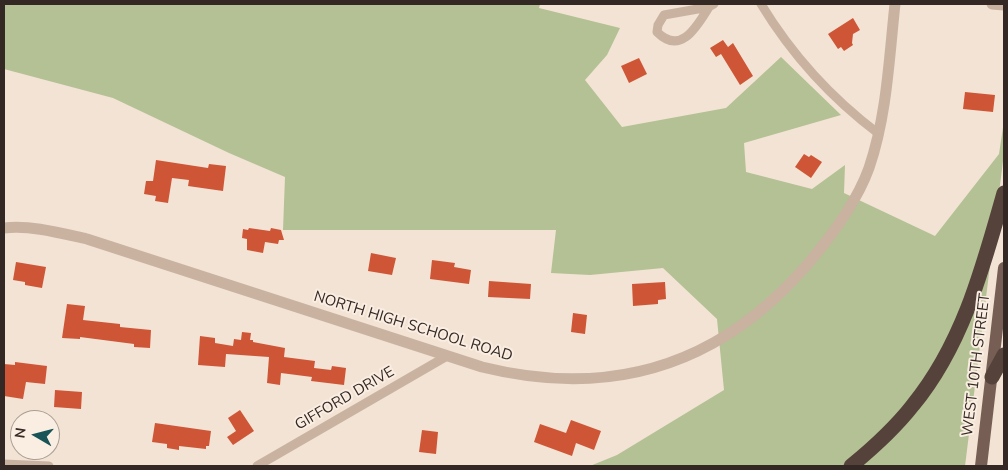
<!DOCTYPE html>
<style>
body{margin:0}
#map{position:relative;width:1008px;height:470px;overflow:hidden;background:#f2e3d4;font-family:"Nunito Sans",sans-serif}
canvas{display:block}
.frame{position:absolute;inset:0;border:5px solid #332824;pointer-events:none}
.north{position:absolute;left:10px;top:410px;width:50px;height:50px;box-sizing:border-box;background:#faede1;border:1px solid #aa9e95;border-radius:50%;rotate:278deg;font-size:14px;font-weight:700;line-height:20px;text-align:center;color:#332824}
.north::after{content:'';display:block;margin:auto;width:18px;height:22px;background:#185457;clip-path:polygon(50% 0,100% 100%,50% 72%,0 100%)}
</style>
<div id="map">
<canvas width="1008" height="470"></canvas>
<div class="frame"></div>
<div class="north">N</div>
</div>
<script>
const context = document.querySelector('canvas').getContext('2d');
context.lineJoin = 'round';
function fillPath(path, color) {
  context.fillStyle = color;
  context.fill(path, 'evenodd');
}
function stroke(path, color, width, dash) {
  context.strokeStyle = color;
  context.lineWidth = width;
  context.lineCap = dash ? 'butt' : 'round';
  context.setLineDash(dash || []);
  context.stroke(path);
}
function write(font, color, halo, rows, align = 'center') {
  context.font = font + ' "Nunito Sans",sans-serif';
  context.lineWidth = 4;
  context.setLineDash([]);
  context.textBaseline = 'middle';
  context.strokeStyle = halo;
  context.fillStyle = color;
  for (const [text, x, y, turn = 0] of rows) {
    context.save();
    context.translate(x, y);
    context.rotate((+turn || 0) * Math.PI / 180);
    context.textAlign = isNaN(turn) ? turn : align;
    if (halo) context.strokeText(text, 0, 0);
    context.fillText(text, 0, 0);
    context.restore();
  }
}
fillPath(new Path2D(`
 M4,4H540L539,8L620,28L607,55L585,80L622,127L726,108L781,57L841,115L744,143L746,172L812,189L845,165L844,193L935,236L999,154L1004,121V153L965,466H590L617,455L724,390L717,319L663,268L590,275L551,273L556,230H283L285,177L229,153L113,98L4,69Z`), '#b3c194');
fillPath(new Path2D(`
 M853,18L860,30L853,34L852,43L853,45L844,51L841,47L838,49L828,34Z
 M723,40L728,47L733,43L753,76L740,85L721,54L716,57L710,48Z
 M639,58L647,74L629,83L621,66Z
 M965,92L995,95L993,112L963,109Z
 M804,154L809,157L811,155L822,162L811,178L795,167Z
 M156,160L208,168L209,164L226,166L223,191L188,186L189,180L172,178L168,203L155,201L156,196L144,194L146,181H153Z
 M249,228L270,231L271,228L281,230L284,240H279L278,244L265,242L263,253L247,250V239L242,238L243,229L248,230Z
 M371,253L396,258L392,275L368,271Z
 M432,260L455,263L454,267L471,270L469,284L430,279Z
 M16,262L46,267L42,288L25,285V282L13,280Z
 M489,281L531,284L530,299L488,297Z
 M665,282L666,299L658,300V304L633,306L632,284Z
 M67,304L85,306L83,320L120,324V327L151,330L150,348L134,347V344L80,337V339L62,338Z
 M573,313L587,315L585,334L571,332Z
 M242,332L251,333L250,340H253V342L285,348L284,357L315,361L314,368L331,370L332,366L346,368L344,385L311,381L312,377L281,373L280,385L267,383L269,357L226,354L225,367L198,365L200,336L215,338V343L233,346L234,339L241,340Z
 M15,362L47,366L45,384L26,382L23,399L4,396V364L15,365Z
 M55,390L82,392L81,409L54,407Z
 M240,410L254,431L233,445L227,437L236,431L228,418Z
 M571,420L601,431L594,450L576,443L572,456L534,442L540,424L566,433Z
 M155,423L211,431L209,446H206V449L179,446V450L167,448V444L152,442Z
 M422,430L438,432L436,454L419,452Z`), '#ce5637');
stroke(new Path2D(`
 M761,4C792,55 831,98 879,134
 M709,7C697,26 681,56 657,32L658,25L664,15L709,7L714,4
 M4,464L49,466
 M257,466L447,356`), '#cab2a0', 9);
stroke(new Path2D(`
 M992,4L1004,5
 M4,228C32,225 60,233 87,239L482,367C611,399 719,366 806,266C831,237 856,204 869,168C887,115 889,59 895,4`), '#cab2a0', 11);
stroke(new Path2D(`
 M981,466L1004,268`), '#775e54', 12);
stroke(new Path2D(`
 M992,377L1004,355
 M851,466C873,448 895,428 913,405C963,344 983,267 1004,193`), '#55423a', 15);
write('15px', '#332824', '#faede1', [
 ["NORTH HIGH SCHOOL ROAD",413,327,17],
 ["WEST 10TH STREET",977,365,-83],
 ["GIFFORD DRIVE",345,399,-30]
]);
</script>
